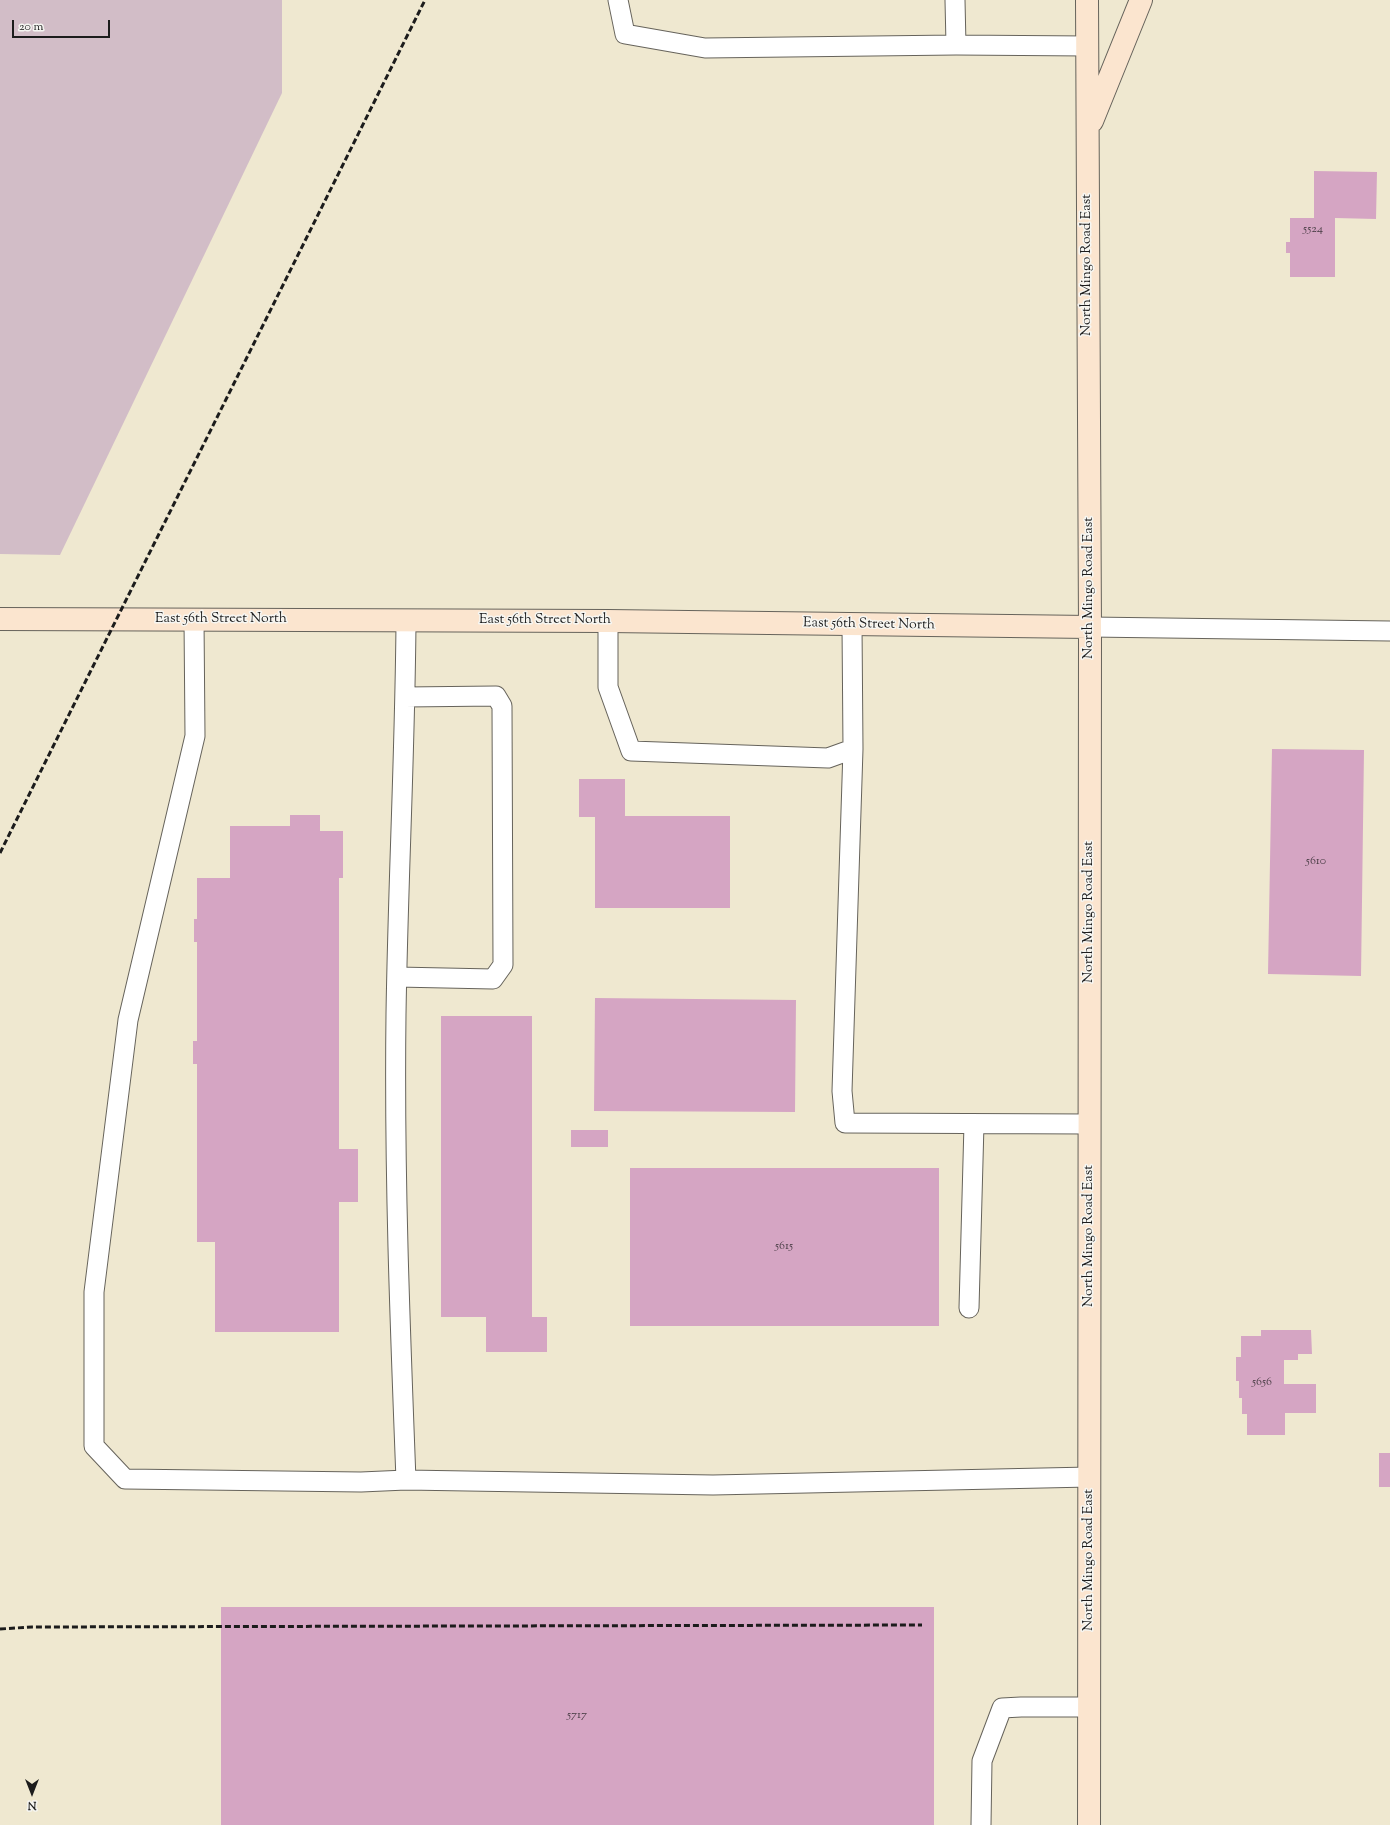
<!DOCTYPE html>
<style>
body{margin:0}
#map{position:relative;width:1390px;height:1825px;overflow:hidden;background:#efe8d0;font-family:"Sorts Mill Goudy",serif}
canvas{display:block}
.north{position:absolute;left:12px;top:1773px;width:40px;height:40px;-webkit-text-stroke:3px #f6f6f2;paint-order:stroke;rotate:180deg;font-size:11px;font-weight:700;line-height:16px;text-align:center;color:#1c1c1c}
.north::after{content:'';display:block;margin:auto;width:14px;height:18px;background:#1c1c1c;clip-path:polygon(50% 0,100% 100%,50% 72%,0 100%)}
.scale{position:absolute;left:12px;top:20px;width:98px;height:18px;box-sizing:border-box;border:2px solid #1c1c1c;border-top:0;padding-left:5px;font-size:12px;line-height:14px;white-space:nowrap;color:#1c1c1c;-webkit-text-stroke:3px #f6f6f2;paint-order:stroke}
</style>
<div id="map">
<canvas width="1390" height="1825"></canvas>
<div class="north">N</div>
<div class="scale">20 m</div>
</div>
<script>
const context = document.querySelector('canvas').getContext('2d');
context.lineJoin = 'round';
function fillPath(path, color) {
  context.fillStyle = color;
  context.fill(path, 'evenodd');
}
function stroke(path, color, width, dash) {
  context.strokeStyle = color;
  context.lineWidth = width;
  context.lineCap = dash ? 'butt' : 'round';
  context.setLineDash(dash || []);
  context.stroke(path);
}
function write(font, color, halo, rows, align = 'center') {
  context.font = font + ' "Sorts Mill Goudy",serif';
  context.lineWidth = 3;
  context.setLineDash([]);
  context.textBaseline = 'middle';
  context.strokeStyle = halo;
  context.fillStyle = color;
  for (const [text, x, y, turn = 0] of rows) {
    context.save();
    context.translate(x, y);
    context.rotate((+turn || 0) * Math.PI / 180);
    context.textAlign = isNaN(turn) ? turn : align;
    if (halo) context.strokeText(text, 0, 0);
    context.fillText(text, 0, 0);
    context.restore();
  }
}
fillPath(new Path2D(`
 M0,0H282V93L60,555L0,554Z`), '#d2bdc7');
fillPath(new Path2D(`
 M1314,171L1377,172L1376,219L1335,218V277H1290V253H1286V242H1290V218H1314Z
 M1272,749L1364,750L1361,976L1268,974Z
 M579,779H625V816H730V908H595V817H579Z
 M290,815H320V831H343V878H339V1149H358V1202H339V1332H215V1242H197V1064H193V1041H197V942H194V919H197V878H230V826H290Z
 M595,998L796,1000L795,1112L594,1111Z
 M441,1016H532V1317H547V1352H486V1317H441Z
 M571,1130H608V1147H571Z
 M630,1168H939V1326H630Z
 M1261,1330H1311L1312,1354H1298V1360H1284V1384H1316V1413H1285V1435H1247V1414H1242V1398H1239V1381H1236V1357H1241V1336H1261Z
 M1379,1453H1390V1487H1379Z
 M221,1607H934V1825H221Z`), '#d5a5c3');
const lane = new Path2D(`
 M618,0L625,34L705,48L956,45L1087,46
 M955,0L956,45
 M194,619L195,736L128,1020L94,1292V1446L125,1479L361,1482L406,1480L713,1485L1090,1477
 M608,621V687L631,751L828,758L853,749
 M406,622C405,753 398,883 396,1014C394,1170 400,1325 406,1480
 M852,625L853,749L842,1091L845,1123L1089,1124
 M1090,627L1390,631
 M397,977L493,979L503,965L502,706L496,696L405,697
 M969,1308L974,1124
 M981,1825L982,1761L1002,1708L1021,1707H1089`);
const secondary = new Path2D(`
 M1087,0L1090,627L1089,1825
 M1092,121L1141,0
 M0,619L608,621L1090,627`);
stroke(lane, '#66635b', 21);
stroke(secondary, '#66635b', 24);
stroke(lane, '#fff', 19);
stroke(secondary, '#fbe5cf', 22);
stroke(new Path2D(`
 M0,853L425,0
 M0,1629L32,1627L922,1625`), '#1c1c1c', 3, [6, 3]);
write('12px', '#4a3e46', null, [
 ["5524",1313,230],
 ["5610",1316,862],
 ["5615",784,1247],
 ["5656",1262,1383],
 ["5717",577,1716]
]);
write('14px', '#1c1c1c', '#f6f6f2', [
 ["North Mingo Road East",1088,265,-90],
 ["North Mingo Road East",1090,588,-90],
 ["East 56th Street North",221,620],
 ["East 56th Street North",545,621],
 ["East 56th Street North",869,625,1],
 ["North Mingo Road East",1090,912,-90],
 ["North Mingo Road East",1090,1236,-90],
 ["North Mingo Road East",1090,1560,-90]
]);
</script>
